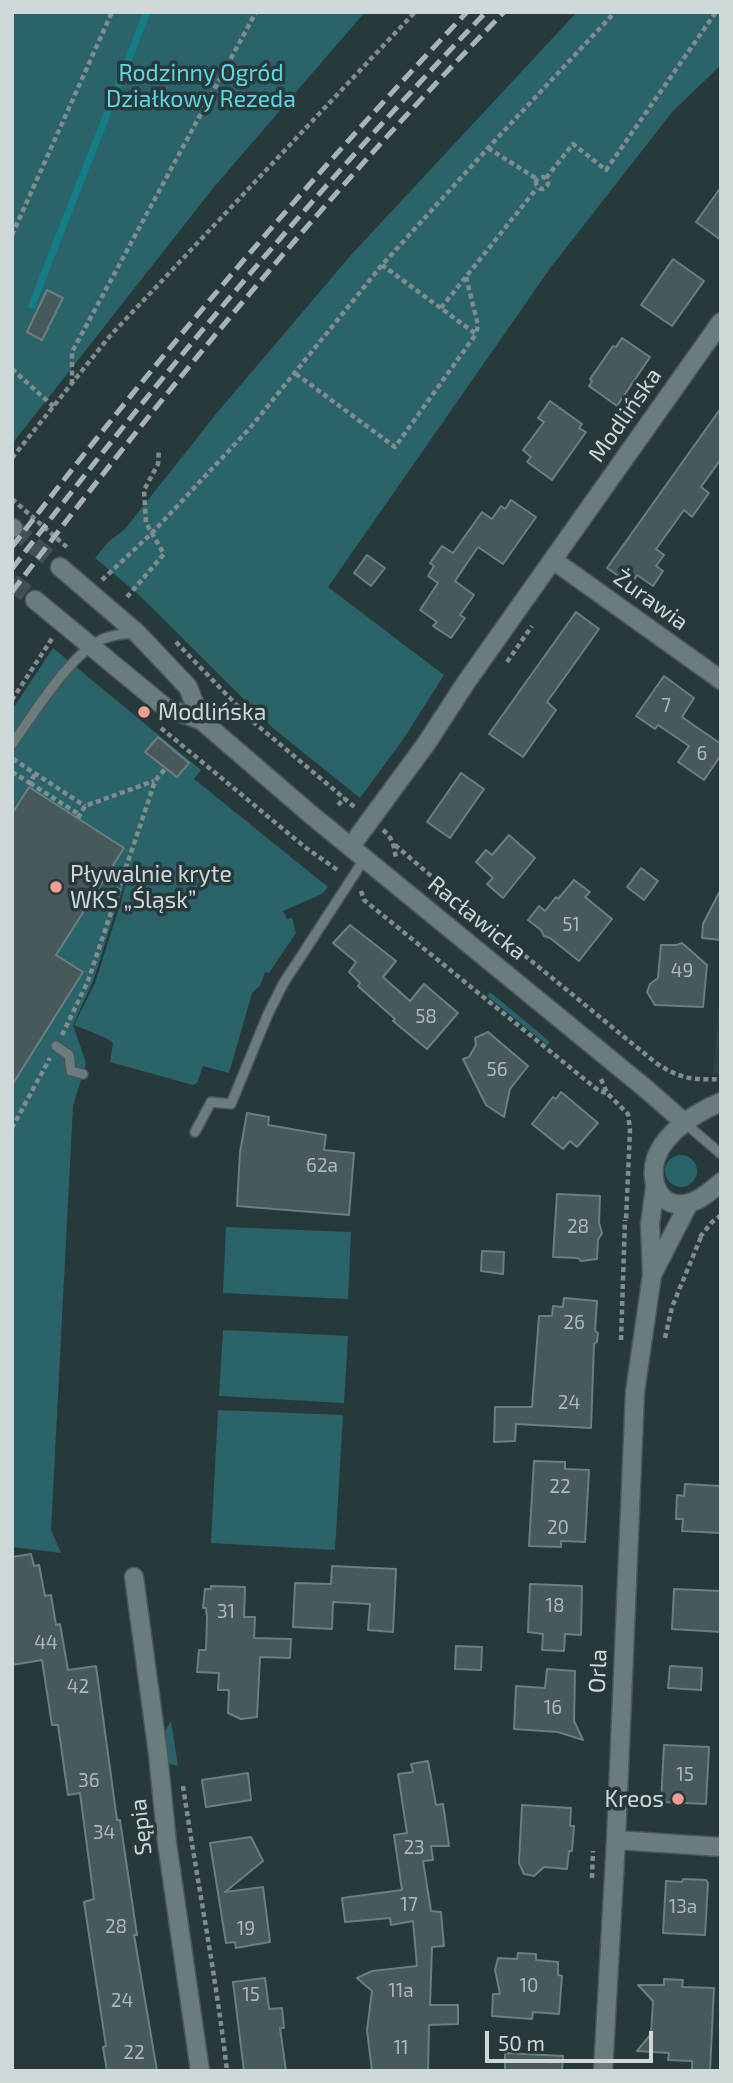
<!DOCTYPE html>
<meta charset="utf-8">
<style>
body{margin:0}
#map{position:relative;width:733px;height:2083px;overflow:hidden;background:#28393b;font-family:"Exo 2",sans-serif}
canvas{display:block}
.frame{position:absolute;inset:0;border:14px solid #ced8d9;pointer-events:none}
.scale{position:absolute;left:485px;top:2031px;width:168px;height:32px;box-sizing:border-box;border:4px solid #ced8d9;border-top:0;padding-left:9px;font-size:21px;line-height:24px;white-space:nowrap;color:#ced8d9;-webkit-text-stroke:5px #28393b;paint-order:stroke}
</style>
<div id="map">
<canvas width="733" height="2083"></canvas>
<div class="frame"></div>
<div class="scale">50 m</div>
</div>
<script>
const context = document.querySelector('canvas').getContext('2d');
context.lineJoin = 'round';
function fillPath(path, color) {
  context.fillStyle = color;
  context.fill(path, 'evenodd');
}
function stroke(path, color, width, dash) {
  context.strokeStyle = color;
  context.lineWidth = width;
  context.lineCap = dash ? 'butt' : 'round';
  context.setLineDash(dash || []);
  context.stroke(path);
}
function write(font, color, halo, rows, align = 'center') {
  context.font = font + ' "Exo 2",sans-serif';
  context.lineWidth = 7;
  context.setLineDash([]);
  context.textBaseline = 'middle';
  context.strokeStyle = halo;
  context.fillStyle = color;
  for (const [text, x, y, turn = 0] of rows) {
    context.save();
    context.translate(x, y);
    context.rotate((+turn || 0) * Math.PI / 180);
    context.textAlign = isNaN(turn) ? turn : align;
    if (halo) context.strokeText(text, 0, 0);
    context.fillText(text, 0, 0);
    context.restore();
  }
}
fillPath(new Path2D(`
 M721,981V1074H713Z`), '#2a4447');
fillPath(new Path2D(`
 M12,12H365L214,187L12,444Z
 M577,12H721V65L673,111L551,267L328,587L444,675L404,738L360,798L274,729L138,594L95,558L108,542L125,529L216,414L351,255Z
 M53,648L201,770L194,779L328,887L322,894L283,911L287,919L292,918L296,933L269,973L265,972L260,986L252,993L229,1073L203,1066L197,1083L193,1085L110,1062L113,1043L106,1038L74,1025L95,983L121,902L129,869L93,981L73,1025L86,1063L73,1106L51,1530L61,1553L12,1547V710Z
 M490,992L550,1042L547,1045L487,996Z
 M665 1171a16 16 0 1 1 32 0a16 16 0 1 1-32 0Z
 M226,1227L351,1232L348,1299L223,1293Z
 M223,1330L348,1336L344,1403L219,1396Z
 M218,1410L343,1415L335,1550L211,1543Z
 M171,1721L178,1766L169,1764L165,1731Z`), '#2a646a');
stroke(new Path2D(`
 M32,305L147,12`), '#147e87', 7);
const building = new Path2D(`
 M721,187V240L696,222Z
 M673,259L704,281L672,326L641,305Z
 M47,290L63,298L42,340L27,332Z
 M622,338L650,357L617,406L589,386L592,381L590,379L613,346L616,347Z
 M550,401L582,424L579,428L586,432L552,480L527,462L531,457L523,450L544,422L538,418Z
 M721,408V459L701,487L709,493L692,517L684,510L656,549L664,555L656,566L663,571L653,586L637,575L631,585L607,568Z
 M511,500L536,517L503,564L478,547L455,581L474,595L460,615L465,618L451,638L433,626L437,622L420,610L438,583L428,576L434,566L430,563L442,546L453,553L482,512L492,519L501,506L505,509Z
 M367,555L385,568L371,586L354,573Z
 M576,612L599,629L547,702L556,710L523,757L489,734Z
 M664,676L694,698L682,717L721,744V755L704,780L678,762L689,746L658,725L655,729L636,716Z
 M158,737L189,763L177,777L145,752Z
 M461,773L484,789L450,838L427,822Z
 M29,787L124,848L56,955L83,972L12,1085V814Z
 M509,835L535,858L503,898L487,884L493,878L476,862L486,850L492,855Z
 M641,868L658,881L644,900L627,887Z
 M574,880L590,892L585,897L612,919L579,961L550,938L544,936L541,930L528,920L539,906L545,911L556,897L558,899Z
 M721,889V940L702,938L703,924Z
 M350,925L396,961L383,977L410,1001L424,984L458,1013L427,1049L393,1021L395,1019L358,986L360,983L349,972L356,962L333,943Z
 M682,943L707,965L703,1007L655,1005L647,992L650,984L658,978L661,945H677Z
 M488,1032L528,1066L510,1089L504,1117L486,1105L463,1059L469,1057L476,1045L475,1038Z
 M561,1092L598,1123L577,1147L570,1141L563,1149L532,1124L553,1097L556,1099Z
 M247,1113L269,1117L268,1125L326,1135L324,1150L354,1153L349,1215L237,1206L240,1152Z
 M557,1194L600,1196L599,1223L602,1233L598,1240L597,1259L581,1261L578,1258L553,1257Z
 M482,1251L504,1252L503,1274L481,1271Z
 M564,1298L597,1301L595,1331L598,1333L597,1342L594,1344L591,1428L516,1424L515,1441L494,1442L495,1407H532L539,1316H552L553,1306L563,1307Z
 M534,1461L565,1462V1469L589,1470L585,1542L561,1541V1547L529,1546Z
 M685,1484L721,1486V1533L682,1531L683,1519H676L677,1495L684,1496Z
 M31,1554L34,1566L39,1565L45,1596L51,1595L56,1625L60,1624L68,1670L96,1666L117,1820H120L137,1935H134L157,2071H107L103,2047L106,2046L84,1902L94,1899L80,1793L68,1795L58,1725H52L42,1660L12,1665V1557Z
 M332,1566L396,1569L393,1632L368,1630L370,1604L333,1602L332,1629L293,1627L295,1583L331,1584Z
 M530,1584L582,1586L581,1635L565,1634L564,1651L542,1650L543,1634L528,1632Z
 M211,1586L245,1587L244,1617H255L254,1638L291,1639L290,1658L260,1657L257,1717L241,1719L228,1713L229,1690H218L219,1673L197,1672L199,1650H206L207,1617L206,1608H203L205,1589H211Z
 M674,1589L721,1591V1632L672,1629Z
 M456,1646L482,1647L481,1670L455,1669Z
 M670,1666L702,1668L701,1690L668,1688Z
 M547,1669L575,1671L574,1721L583,1740L558,1732L514,1729L516,1686L545,1688Z
 M664,1745L709,1747L706,1804L661,1802Z
 M428,1761L436,1805L443,1804L449,1846H431L433,1860L423,1861L431,1911L441,1912L444,1946L432,1947L430,2005H458V2024L429,2025L428,2071H372L367,2030L372,1991L357,1978L372,1971L417,1966L413,1921L391,1925L390,1918L345,1922L342,1898L402,1890L394,1835L407,1833L398,1774L413,1772L411,1764Z
 M248,1773L251,1800L206,1807L202,1780Z
 M522,1805L571,1808L570,1826H574L572,1851H569L567,1869L544,1867L534,1876L524,1874L519,1863Z
 M251,1837L263,1861L225,1892L263,1887L270,1942L236,1948L235,1942L226,1943L210,1843Z
 M683,1879L706,1880L708,1883L705,1935L663,1933L666,1881L682,1882Z
 M518,1953L536,1954V1960L558,1962V1975L562,1976L559,2014L533,2012L532,2019L492,2016L493,1994H500L495,1970L498,1958L517,1959Z
 M265,1978L269,2009L282,2008L284,2028H280L286,2071H244L233,1982Z
 M664,1979L683,1980L682,1987L714,1988L710,2071H692V2061L668,2060L669,2053L637,2051L651,2034L653,2001L638,1985H664Z
 M505,2053L563,2056L562,2071H505Z`);
fillPath(building, '#47595a');
stroke(building, '#6b7e80', 2);
stroke(new Path2D(`
 M13,528L60,567
 M12,582L35,600`), '#415153', 18, [18, 9]);
const lane = new Path2D(`
 M12,744C33,715 68,658 99,641C109,635 123,634 135,633
 M56,1046L69,1055L71,1071L83,1074
 M685,1123L721,1154
 M195,1132L211,1102L231,1104L268,1014L283,984L365,858`);
const street = new Path2D(`
 M553,560L721,680
 M351,846L426,744L467,681L721,322
 M652,1275L689,1203
 M134,1577L158,1754L167,1843L200,2071
 M616,1840L721,1847
 M603,2071L616,1840L635,1392L652,1275L650,1224L655,1188`);
const secondary = new Path2D(`
 M12,528H13
 M60,567L137,633L188,687L201,720
 M35,600L166,708L201,720L309,813L645,1088L685,1123
 M721,1102C697,1112 665,1132 656,1158C648,1181 660,1211 689,1203C701,1200 712,1190 721,1182`);
stroke(lane, '#495759', 12);
stroke(street, '#495759', 21);
stroke(secondary, '#495759', 21);
stroke(new Path2D(`
 M488,148L537,179
 M536 183a6 6 0 1 1 12 0a6 6 0 1 1-12 0Z
 M546,178L573,144L606,170L716,12
 M12,235L112,12
 M466,277L478,325L476,334
 M441,308L537,188
 M12,369L54,407
 M296,374L395,447L476,334L382,265
 M72,384V352L256,12
 M12,458L109,337L415,12
 M12,499L69,549
 M102,580L153,532L250,428L382,265L488,148L615,12
 M127,597L164,554L146,523L144,490L158,464L159,449
 M176,642L251,720L357,809
 M507,662L532,626
 M12,700L53,637
 M161,728L306,848L339,871
 M13,759L85,806
 M12,772L30,783L35,774
 M30,783L80,815
 M338,805L345,798
 M78,818L85,806L154,781
 M383,830C393,838 394,846 396,859
 M395,845L507,941L656,1063C681,1079 691,1080 721,1079
 M361,891L364,900L599,1091L607,1093
 M62,1035L88,981L155,781L166,768
 M601,1079L607,1093L628,1114L630,1130L626,1220
 M12,1128L50,1058
 M700,1237L711,1223L721,1215
 M665,1338L672,1307L701,1237
 M621,1340L625,1220
 M183,1786C197,1881 216,1975 227,2071
 M592,1878L593,1851`), '#808d8f', 4.5, [5, 3.5]);
stroke(lane, '#6a7c7e', 9);
stroke(street, '#6a7c7e', 18);
stroke(secondary, '#6a7c7e', 18);
stroke(new Path2D(`
 M12,547C154,361 306,182 467,12
 M12,569C160,375 317,189 486,12
 M12,592C165,390 327,194 504,12`), '#a8b3b5', 5, [14, 7]);
for (const [x, y, r, color] of [
 [144,712,7,"#f59c95"],
 [56,887,7,"#f59c95"],
 [678,1799,7,"#f59c95"]
]) {
  const dot = new Path2D();
  dot.arc(x, y, r, 0, 2 * Math.PI);
  context.fillStyle = color;
  context.fill(dot);
  stroke(dot, '#28393b', 2.5);
}
write('19px', '#acb8b9', null, [
 ["7",666,706],
 ["6",702,754],
 ["51",571,925],
 ["49",682,971],
 ["58",426,1017],
 ["56",497,1070],
 ["62a",322,1166],
 ["28",578,1227],
 ["26",574,1323],
 ["24",569,1403],
 ["22",560,1487],
 ["20",558,1528],
 ["18",555,1606],
 ["31",226,1612],
 ["44",46,1643],
 ["42",78,1687],
 ["16",553,1708],
 ["15",685,1775],
 ["36",89,1781],
 ["34",104,1833],
 ["23",414,1848],
 ["17",409,1905],
 ["13a",683,1907],
 ["28",116,1927],
 ["19",246,1929],
 ["10",529,1986],
 ["11a",401,1991],
 ["15",251,1995],
 ["24",122,2001],
 ["11",401,2048],
 ["22",134,2053]
]);
write('23px', '#59d8e5', '#28393b', [
 ["Rodzinny Ogród",201,73],
 ["Działkowy Rezeda",201,99]
]);
write('23px', '#ced8d9', '#28393b', [
 ["Modlińska",625,415,-55],
 ["Żurawia",651,600,36],
 ["Racławicka",477,918,39],
 ["Orla",598,1671,-87],
 ["Sępia",141,1827,-96]
]);
write('23px', '#ced8d9', '#28393b', [
 ["Modlińska",158,712],
 ["Pływalnie kryte",70,874],
 ["WKS „Śląsk”",70,900],
 ["Kreos",664,1799,"right"]
], 'left');
</script>
